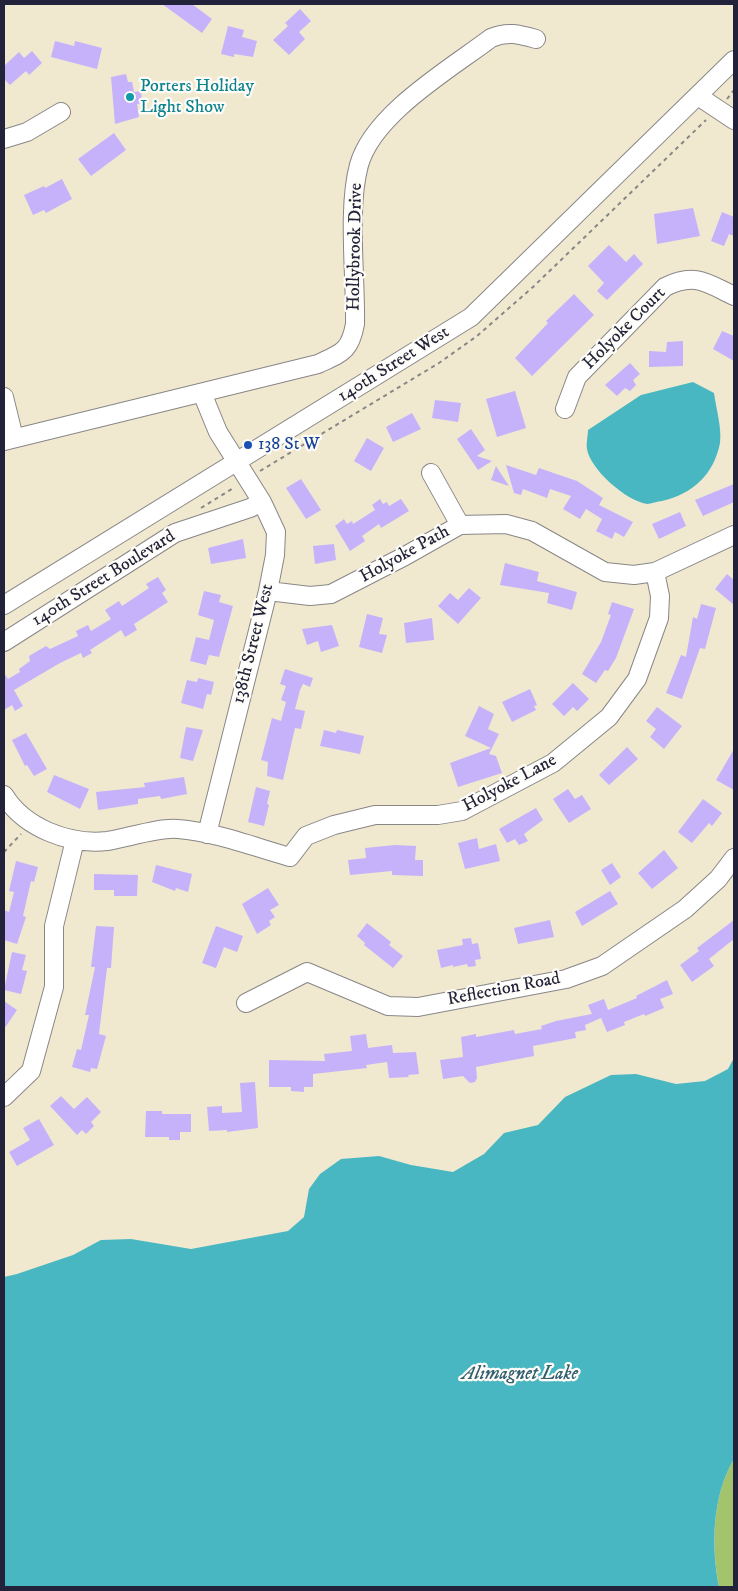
<!DOCTYPE html>
<style>
body{margin:0}
#map{position:relative;width:738px;height:1591px;overflow:hidden;background:#f0e9d0;font-family:"IM FELL DW Pica",serif}
canvas{display:block}
.frame{position:absolute;inset:0;border:5px solid #22223b;pointer-events:none}
</style>
<div id="map">
<canvas width="738" height="1591"></canvas>
<div class="frame"></div>
</div>
<script>
const context = document.querySelector('canvas').getContext('2d');
context.lineJoin = 'round';
function fillPath(path, color) {
  context.fillStyle = color;
  context.fill(path, 'evenodd');
}
function stroke(path, color, width, dash) {
  context.strokeStyle = color;
  context.lineWidth = width;
  context.lineCap = dash ? 'butt' : 'round';
  context.setLineDash(dash || []);
  context.stroke(path);
}
function write(font, color, halo, rows, align = 'center') {
  context.font = font + ' "IM FELL DW Pica",serif';
  context.lineWidth = 4.5;
  context.setLineDash([]);
  context.textBaseline = 'middle';
  context.strokeStyle = halo;
  context.fillStyle = color;
  for (const [text, x, y, turn = 0] of rows) {
    context.save();
    context.translate(x, y);
    context.rotate((+turn || 0) * Math.PI / 180);
    context.textAlign = isNaN(turn) ? turn : align;
    if (halo) context.strokeText(text, 0, 0);
    context.fillText(text, 0, 0);
    context.restore();
  }
}
fillPath(new Path2D(`
 M734,1459V1587H719C711,1546 712,1496 734,1459Z`), '#a3c46d');
fillPath(new Path2D(`
 M693,382L714,393C716,408 722,428 720,443C714,474 693,494 662,501C658,501 651,504 647,504C626,501 590,469 587,449C586,443 588,435 588,430L641,395Z
 M734,1058V1459C712,1496 711,1546 719,1587H4V1277L17,1274L73,1255L101,1240L131,1239L191,1249L288,1231L304,1217L309,1189L320,1174L341,1159L379,1156L411,1165L453,1172L484,1154L504,1133L538,1125L565,1097L611,1075L636,1074L676,1084L705,1081L728,1069Z`), '#49b7c2');
fillPath(new Path2D(`
 M162,4H192L212,19L202,33Z
 M300,9L311,21L299,32L305,39L289,55L273,40L288,26L285,23Z
 M228,26L244,30L242,37L257,41L253,57L234,54V57L221,54Z
 M55,41L74,46L75,41L102,48L97,69L51,57Z
 M32,51L42,63L29,75L26,71L10,85L4,79V66L19,52L24,58Z
 M126,74L128,82H132L134,92L141,91L142,103L137,104L139,117L115,124L111,77Z
 M114,133L126,150L91,176L78,159Z
 M62,179L72,199L46,213L44,210L33,215L24,195L44,186L45,188Z
 M693,208L700,236L657,244L654,214Z
 M722,212L734,217V236L729,234L724,246L711,241Z
 M609,245L626,262L634,254L643,264L607,300L597,291L604,283L588,266Z
 M574,294L594,315L532,376L515,358L548,323L546,321Z
 M722,331L734,336V361L713,349Z
 M683,341V366L649,367V351L666,352L667,342Z
 M630,363L640,374L633,380L636,385L630,391L625,388L617,396L605,385Z
 M515,391L526,428L497,437L486,399Z
 M435,400L461,403L458,422L432,418Z
 M412,413L421,429L393,442L386,427Z
 M471,429L485,450L477,456L492,461L478,470L457,439Z
 M367,438L384,448L371,471L354,461Z
 M506,465L536,475L539,468L577,481L603,498L599,505L633,522L624,537L615,532L612,539L596,531L602,519L586,509L580,519L563,509L571,496L550,489L547,498L523,489L521,495L514,493Z
 M496,466L509,486L491,480Z
 M301,479L321,510L306,519L286,488Z
 M734,484V502L703,516L695,500Z
 M380,499L383,504L387,502L389,506L401,499L409,511L381,528L379,524L362,536L365,541L350,551L335,526L344,519L347,524L352,521L353,524L375,510L372,505Z
 M680,512L686,526L659,539L652,524Z
 M243,539L246,558L211,564L208,548Z
 M334,544L336,560L315,564L313,546Z
 M505,563L539,572L537,581L577,592L572,610L547,603L549,593L500,585Z
 M727,574L734,580V605L715,589Z
 M158,577L166,590L162,593L168,602L134,624L137,630L125,637L121,630L90,650L92,653L83,658L81,653L60,663L14,690L23,706L15,711L12,705L4,710V673L8,679L20,672L19,669L30,661L29,656L46,646L50,649L78,636L76,631L88,625L91,631L111,619L105,610L119,601L122,606L149,588L146,584Z
 M469,588L481,598L458,624L438,606L450,593L458,600Z
 M204,591L221,595L219,602L233,606L219,657L209,655L206,665L190,661L196,637L209,640L214,620L198,615Z
 M612,602L634,609L616,658L608,671L605,670L596,683L582,674L601,642L611,615L608,614Z
 M701,604L716,608L705,649L700,648L682,699L666,693L681,655L686,657L693,617L697,619Z
 M367,614L383,618L379,634L387,635L382,653L359,647Z
 M432,618L434,640L406,643L404,623Z
 M332,625L339,646L321,652L318,641L307,645L302,629Z
 M285,669L313,678L310,687L303,684L300,690L295,709L305,711L301,729L295,728L283,780L267,776L268,762L261,760L272,718L281,721L286,702L281,700L286,686L280,684Z
 M198,678L214,682L211,695L207,694L203,709L181,703L187,680L197,682Z
 M573,683L589,699L577,711L573,707L564,716L552,704Z
 M530,689L537,705L534,706L536,710L512,722L502,702Z
 M479,706L494,714L488,729L499,734L489,754L496,756L502,773L458,787L450,763L491,748L465,736Z
 M657,707L682,726L664,749L650,737L656,729L646,721Z
 M186,727L203,730L193,761L180,758Z
 M324,730L336,733L337,730L364,736L360,754L320,746Z
 M26,733L47,769L34,776L27,765L25,766L12,740Z
 M627,747L638,759L609,785L599,775Z
 M734,749V790L716,780Z
 M54,775L89,789L80,809L47,792Z
 M184,777L187,794L161,799L160,796L138,799V804L98,810L96,792L145,787L144,783Z
 M256,787L270,791L267,804L269,805L264,826L248,822Z
 M568,789L575,799L582,795L591,809L569,823L553,799Z
 M703,799L722,813L712,826L709,823L692,843L678,832Z
 M536,808L543,820L524,834L528,841L519,845L515,839L507,843L499,829Z
 M477,838L479,849L496,844L500,861L465,869L458,843Z
 M395,845L416,846L415,860H423V876L392,875V871L350,875L348,860L366,858L365,848Z
 M664,850L678,868L652,889L638,873Z
 M16,861L38,867L34,882L31,881L23,916L26,917L17,944L4,940V910L9,912L14,892L9,891Z
 M612,863L621,877L610,885L601,870Z
 M156,865L192,874L188,892L176,888L175,891L152,882Z
 M94,874L138,875L137,896H114V890H94Z
 M268,888L279,905L270,910L275,917L269,921L271,925L257,934L242,904Z
 M610,891L618,904L582,926L575,912Z
 M550,920L554,937L518,944L514,928Z
 M734,920V939L709,959L714,966L692,982L680,965L699,951L697,948Z
 M367,923L391,942L389,945L403,956L393,968L364,945L365,943L357,936Z
 M96,926L114,927L111,968H107L99,1034L106,1036L97,1069L91,1068L90,1072L72,1067L77,1049L81,1050L89,1015H85L95,967H91Z
 M216,926L243,936L237,952L224,947L216,968L202,963Z
 M471,938L472,944L478,943L481,959L475,960L476,966L468,967L467,964L453,967V965L441,968L437,950L463,945L462,939Z
 M12,952L26,955L22,970L27,971L21,994L4,990Z
 M667,980L673,994L660,999L664,1008L645,1016L644,1014L624,1022L625,1025L607,1032L601,1018L585,1025L586,1030L575,1032L576,1038L533,1046L534,1056L476,1067L477,1078L475,1082L470,1083L463,1076L443,1079L440,1060L463,1057L461,1037L476,1034V1037L514,1030L515,1034L542,1029L541,1026L556,1021L592,1014L588,1005L604,999L608,1010L637,998L636,996Z
 M4,1001L17,1010L4,1029Z
 M366,1034L368,1048L392,1045L393,1053L416,1052L419,1074L408,1075L409,1077L389,1078L387,1062L366,1065L367,1068L313,1074V1087H304V1092L291,1091V1087H269V1060L325,1061L324,1054L352,1051L350,1036Z
 M255,1082L258,1128L227,1132V1130L209,1131L207,1107L222,1106V1113L242,1112L240,1083Z
 M61,1096L74,1109L87,1097L101,1112L91,1122L94,1126L86,1134L82,1130L77,1135L50,1106Z
 M146,1111H162V1114H191V1132H180V1140H169V1137H145Z
 M39,1119L54,1145L17,1166L9,1152L30,1140L23,1128Z`), '#c5b2fa');
const minor = new Path2D(`
 M698,96L734,120
 M4,139L27,132L61,112
 M202,393L218,432L262,502L276,532L275,555L268,591L207,834
 M4,397L14,438
 M565,409L577,377L665,287C695,272 707,283 734,296
 M4,441L318,364C341,353 350,352 355,324C356,277 347,209 359,165C373,114 450,69 491,38C507,31 519,34 536,39
 M431,473L460,525
 M268,591L310,596L331,594L405,556L460,525L506,524L532,531L605,572L634,575L655,572L734,535
 M4,605L471,317L734,60
 M4,642L175,533L250,508L262,502
 M4,795C24,828 69,845 107,841C127,838 159,827 178,829C216,832 254,847 290,857L306,836L334,825L375,815H438L462,811L553,763L609,717L637,679L659,618L660,596L655,572
 M246,1003L307,972L388,1006L418,1007L566,979L602,966L685,909L718,879L734,858
 M4,1097L31,1071L54,987V926L75,840`);
stroke(minor, '#898686', 20);
stroke(new Path2D(`
 M727,99L734,90
 M260,471L439,363L477,336L533,287L706,120
 M201,508L235,487
 M4,852L21,834`), '#898686', 2, [4, 4]);
stroke(minor, '#fff', 18);
for (const [x, y, r, color] of [
 [130,97,5,"#0f9aa8"],
 [248,445,5,"#1a4fb4"]
]) {
  const dot = new Path2D();
  dot.arc(x, y, r, 0, 2 * Math.PI);
  context.fillStyle = color;
  context.fill(dot);
  stroke(dot, '#fdfcf7', 2);
}
write('18px', '#0d838f', '#fdfcf7', [
 ["Porters Holiday",140,87],
 ["Light Show",140,108]
], 'left');
write('18px', '#22223b', '#fdfcf7', [
 ["Hollybrook Drive",356,247,-89],
 ["Holyoke Court",625,329,-45],
 ["140th Street West",394,365,-32],
 ["Holyoke Path",405,555,-29],
 ["140th Street Boulevard",104,579,-32],
 ["138th Street West",254,644,-76],
 ["Holyoke Lane",510,784,-28],
 ["Reflection Road",504,990,-11]
]);
write('18px', '#164399', '#fdfcf7', [
 ["138 St W",258,445]
], 'left');
write('italic 19px', '#325e71', '#fdfcf7', [
 ["Alimagnet Lake",520,1375]
]);
</script>
